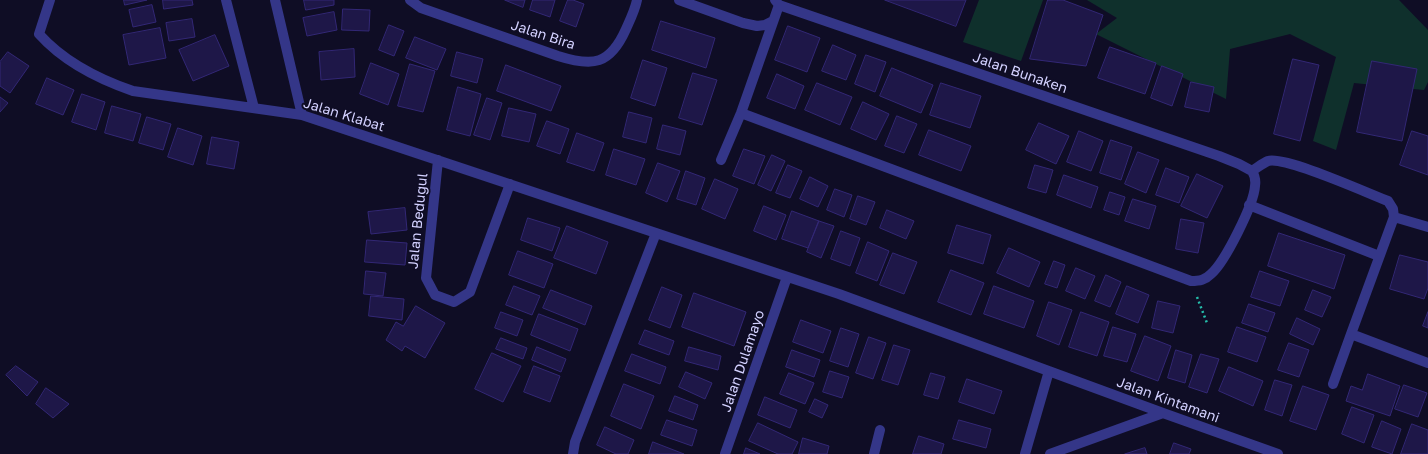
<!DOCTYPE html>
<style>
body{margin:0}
canvas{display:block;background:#0f0d25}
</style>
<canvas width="1428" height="454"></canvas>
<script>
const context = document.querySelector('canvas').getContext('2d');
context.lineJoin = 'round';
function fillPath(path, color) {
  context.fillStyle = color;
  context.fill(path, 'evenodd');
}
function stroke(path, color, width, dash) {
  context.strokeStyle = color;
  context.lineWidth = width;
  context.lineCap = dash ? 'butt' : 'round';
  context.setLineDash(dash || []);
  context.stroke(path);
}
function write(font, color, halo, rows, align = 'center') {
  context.font = font + ' "Golos Text",sans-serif';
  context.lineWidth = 4;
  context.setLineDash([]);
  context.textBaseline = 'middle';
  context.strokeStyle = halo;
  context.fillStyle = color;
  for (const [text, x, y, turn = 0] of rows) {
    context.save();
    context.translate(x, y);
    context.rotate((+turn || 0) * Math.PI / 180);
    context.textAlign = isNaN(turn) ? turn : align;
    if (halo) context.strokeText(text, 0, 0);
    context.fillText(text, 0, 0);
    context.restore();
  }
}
fillPath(new Path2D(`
 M979,0H1043L1021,61L963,42Z
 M1087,0H1399L1428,30V82L1424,90L1354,83L1336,150L1313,141L1336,57L1290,34L1230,49L1226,99L1096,34L1117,18Z`), '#0f302c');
const building = new Path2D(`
 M124,0H147L125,5Z
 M163,0H192L193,5L164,9Z
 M304,0H334V5L306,10Z
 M505,0H525L523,7Z
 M533,0H555L550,17L530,10Z
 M568,0H573L584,4L576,27L560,21Z
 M885,0H966L956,26Z
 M1048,0H1063L1103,15L1086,66L1030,59Z
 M152,5L156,22L133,27L129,10Z
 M343,9L370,10L369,31L342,30Z
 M334,12L337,30L307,36L303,18Z
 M192,19L195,37L169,41L166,23Z
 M661,21L715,38L706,68L652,50Z
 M389,25L404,31L394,56L379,50Z
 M788,26L820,38L807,72L775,60Z
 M160,28L166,58L129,65L123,35Z
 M215,35L229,66L193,81L179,50Z
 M415,37L446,49L437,70L406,58Z
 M833,45L856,55L846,80L822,71Z
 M1110,47L1156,63L1145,94L1098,78Z
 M354,49L355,77L321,80L319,52Z
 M8,52L29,66L10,93L0,86V62Z
 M457,52L483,59L477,83L451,76Z
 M866,55L886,62L875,92L855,84Z
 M1293,59L1319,65L1300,141L1274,134Z
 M643,60L667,68L655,106L631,98Z
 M1372,61L1417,69L1402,141L1357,132Z
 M371,63L399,74L388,105L360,94Z
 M410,64L435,71L423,112L398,106Z
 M506,65L561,86L551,111L497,91Z
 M1162,66L1183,74L1172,106L1151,98Z
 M892,68L933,85L921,113L880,96Z
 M693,73L717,80L702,125L679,118Z
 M777,74L804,86L795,109L767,98Z
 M47,78L74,90L63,115L36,104Z
 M1191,82L1214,87L1209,112L1185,107Z
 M817,83L852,97L840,125L805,110Z
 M941,83L981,96L970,128L930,115Z
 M458,87L481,94L470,136L447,130Z
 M82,94L105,102L96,130L72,122Z
 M0,97L8,103L0,112Z
 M487,98L502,103L490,140L474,135Z
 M863,102L889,114L876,140L851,129Z
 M112,106L141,114L133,141L105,133Z
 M509,108L536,114L529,142L502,136Z
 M629,112L652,118L646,143L623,137Z
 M897,116L917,124L904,153L885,146Z
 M147,117L171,124L163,150L139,143Z
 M547,121L569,129L560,154L537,146Z
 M1039,123L1069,136L1056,164L1026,150Z
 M663,125L686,131L680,155L657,149Z
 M178,128L202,136L193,165L168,157Z
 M929,130L971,146L961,171L919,155Z
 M1079,131L1103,141L1091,171L1067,162Z
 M1412,131L1428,136V175L1400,165Z
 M577,133L604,143L594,171L567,162Z
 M212,137L239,142L234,169L207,164Z
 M1111,140L1132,147L1121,180L1100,173Z
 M614,149L645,159L636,185L606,175Z
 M744,149L765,156L754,184L733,176Z
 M1138,152L1159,160L1146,193L1125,184Z
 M772,155L785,161L771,191L758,185Z
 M658,163L680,171L667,202L646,193Z
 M788,165L802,171L790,198L776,193Z
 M1035,165L1053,170L1046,193L1028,188Z
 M1166,168L1189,177L1179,203L1156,195Z
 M686,171L705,178L696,205L677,199Z
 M1197,174L1223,186L1207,218L1181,206Z
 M1064,175L1098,187L1091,208L1057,195Z
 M810,177L828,186L818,207L800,199Z
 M715,179L738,189L725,219L702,209Z
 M835,189L852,195L844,217L827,210Z
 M1110,192L1125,197L1119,215L1104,210Z
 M858,196L875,202L866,225L850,219Z
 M1133,199L1156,206L1149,229L1125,221Z
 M764,206L786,215L776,240L754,231Z
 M405,208L407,230L371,234L368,212Z
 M887,210L914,221L906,239L880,228Z
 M792,211L819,221L808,248L782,239Z
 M528,218L560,228L552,251L521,240Z
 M1181,219L1204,223L1198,253L1176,249Z
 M819,221L834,226L821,258L807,252Z
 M957,225L991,235L983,264L948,253Z
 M567,226L608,242L596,274L554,258Z
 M841,231L860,238L850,266L831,259Z
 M1279,233L1345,255L1334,289L1268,266Z
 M367,240L407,243L405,265L365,262Z
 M868,242L889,251L877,281L856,273Z
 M1009,248L1040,262L1029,287L997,273Z
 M518,251L553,264L544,288L509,275Z
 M893,253L917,262L904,294L880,285Z
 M1400,255L1428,262V288L1424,299L1390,289Z
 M1054,261L1065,265L1057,288L1045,284Z
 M1076,268L1095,276L1085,299L1066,291Z
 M951,270L984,283L971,315L938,302Z
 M366,271L386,273L383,296L364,294Z
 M1260,271L1289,281L1280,306L1251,297Z
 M1106,275L1121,282L1110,307L1095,301Z
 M514,286L540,296L532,315L506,305Z
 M994,286L1034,301L1024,328L984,314Z
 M1127,286L1149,295L1138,323L1116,314Z
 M662,287L682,295L670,328L649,320Z
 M551,290L592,306L585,325L543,308Z
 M1313,290L1331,297L1322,317L1305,310Z
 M694,293L746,312L734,346L682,327Z
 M371,296L404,299L402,320L369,316Z
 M1158,301L1180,306L1173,333L1152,328Z
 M1049,302L1072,310L1059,345L1037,336Z
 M1249,304L1275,313L1268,332L1242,323Z
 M416,306L445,323L425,358L405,346L402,351L386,340L396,322L403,326Z
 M501,312L523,320L517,336L495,328Z
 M1081,312L1109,322L1097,356L1069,347Z
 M1428,312V328L1423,326Z
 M539,314L578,329L570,351L531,335Z
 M1297,318L1320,329L1313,345L1290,334Z
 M801,320L831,331L823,353L793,342Z
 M1113,327L1136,334L1127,362L1104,356Z
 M1237,327L1266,337L1257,362L1228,352Z
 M841,328L859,334L848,367L830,361Z
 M645,330L674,341L669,355L639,344Z
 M1145,336L1171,346L1158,381L1131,371Z
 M869,337L886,343L873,379L856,373Z
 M501,338L527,348L523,359L496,349Z
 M1289,343L1309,350L1299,377L1278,370Z
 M894,345L910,350L898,385L882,380Z
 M537,347L566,359L561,372L532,360Z
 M689,347L721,356L718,370L685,361Z
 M792,350L820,360L814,377L786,367Z
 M1176,350L1192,355L1185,383L1168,378Z
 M492,353L521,366L503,402L475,389Z
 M632,354L666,367L660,384L625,371Z
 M1201,354L1219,359L1207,393L1189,387Z
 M16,366L38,382L27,396L6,375Z
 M534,366L560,376L550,402L524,392Z
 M1229,367L1263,381L1253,406L1219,391Z
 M830,371L849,377L842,398L823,392Z
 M686,372L712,383L705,399L679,387Z
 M789,373L814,383L805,404L780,394Z
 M931,373L945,377L938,399L924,395Z
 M1368,374L1400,386L1390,416L1346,401L1351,386L1362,390Z
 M967,379L1002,391L994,414L959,402Z
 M1275,380L1292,385L1282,416L1265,410Z
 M624,384L654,396L641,429L611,416Z
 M1404,385L1427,393L1418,417L1395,409Z
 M1303,386L1329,395L1316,430L1290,421Z
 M46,388L69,404L53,418L36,404Z
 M675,396L698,405L693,420L669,411Z
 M765,397L797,410L790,428L758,415Z
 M815,399L828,405L822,418L809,412Z
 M1352,407L1374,415L1364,443L1342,434Z
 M667,420L697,430L692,446L661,435Z
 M959,420L991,429L986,448L953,439Z
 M1382,421L1401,429L1392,454L1372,447Z
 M758,423L798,442L792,454H778L749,441Z
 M1412,424L1428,430V454H1401Z
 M605,427L634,440L628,454H616L597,445Z
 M919,436L944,444L941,454H913Z
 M803,438L829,446L827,454H799Z
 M653,442L684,454H649Z
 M1174,443L1191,449L1189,454H1170Z
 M746,448L760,454H744Z
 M1145,448L1147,454H1125Z`);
fillPath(building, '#1e1748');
stroke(building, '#322775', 1);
stroke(new Path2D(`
 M1197,297L1207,323`), '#25bfac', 2.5, [2, 3]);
stroke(new Path2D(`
 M50,0L39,34C64,62 98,79 133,91L302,115L839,294L1163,413L1278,454
 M226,0L254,108
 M275,0L302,115
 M410,0L421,8L558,56C593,67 610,65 626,29C630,20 635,10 637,0
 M679,0L743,23L757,26L765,25L773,21
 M775,0L779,5L1219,156L1239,164L1252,171
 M741,113L1191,281C1200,281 1205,280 1211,274C1225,262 1254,204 1255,186C1256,180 1255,176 1252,171
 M438,160L426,278L435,295L454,302L470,292L510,184
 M721,160L741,113L779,5
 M1252,171C1257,168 1263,163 1268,161C1286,156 1367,193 1388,201L1393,209L1394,217
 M1249,205L1379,256
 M1351,334L1394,217L1428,227
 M1333,384L1351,334L1428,363
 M573,454L575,442L656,233
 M725,454L787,277
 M874,454L880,430
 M1025,454L1049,371
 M1050,454L1163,413`), '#343688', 10);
write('14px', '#d3d1ff', '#0f0d25', [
 ["Jalan Bira",543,35,18],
 ["Jalan Bunaken",1020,73,19],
 ["Jalan Klabat",344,115,17],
 ["Jalan Bedugul",418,221,-84],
 ["Jalan Dulamayo",743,361,-71],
 ["Jalan Kintamani",1168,400,20]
]);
</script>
